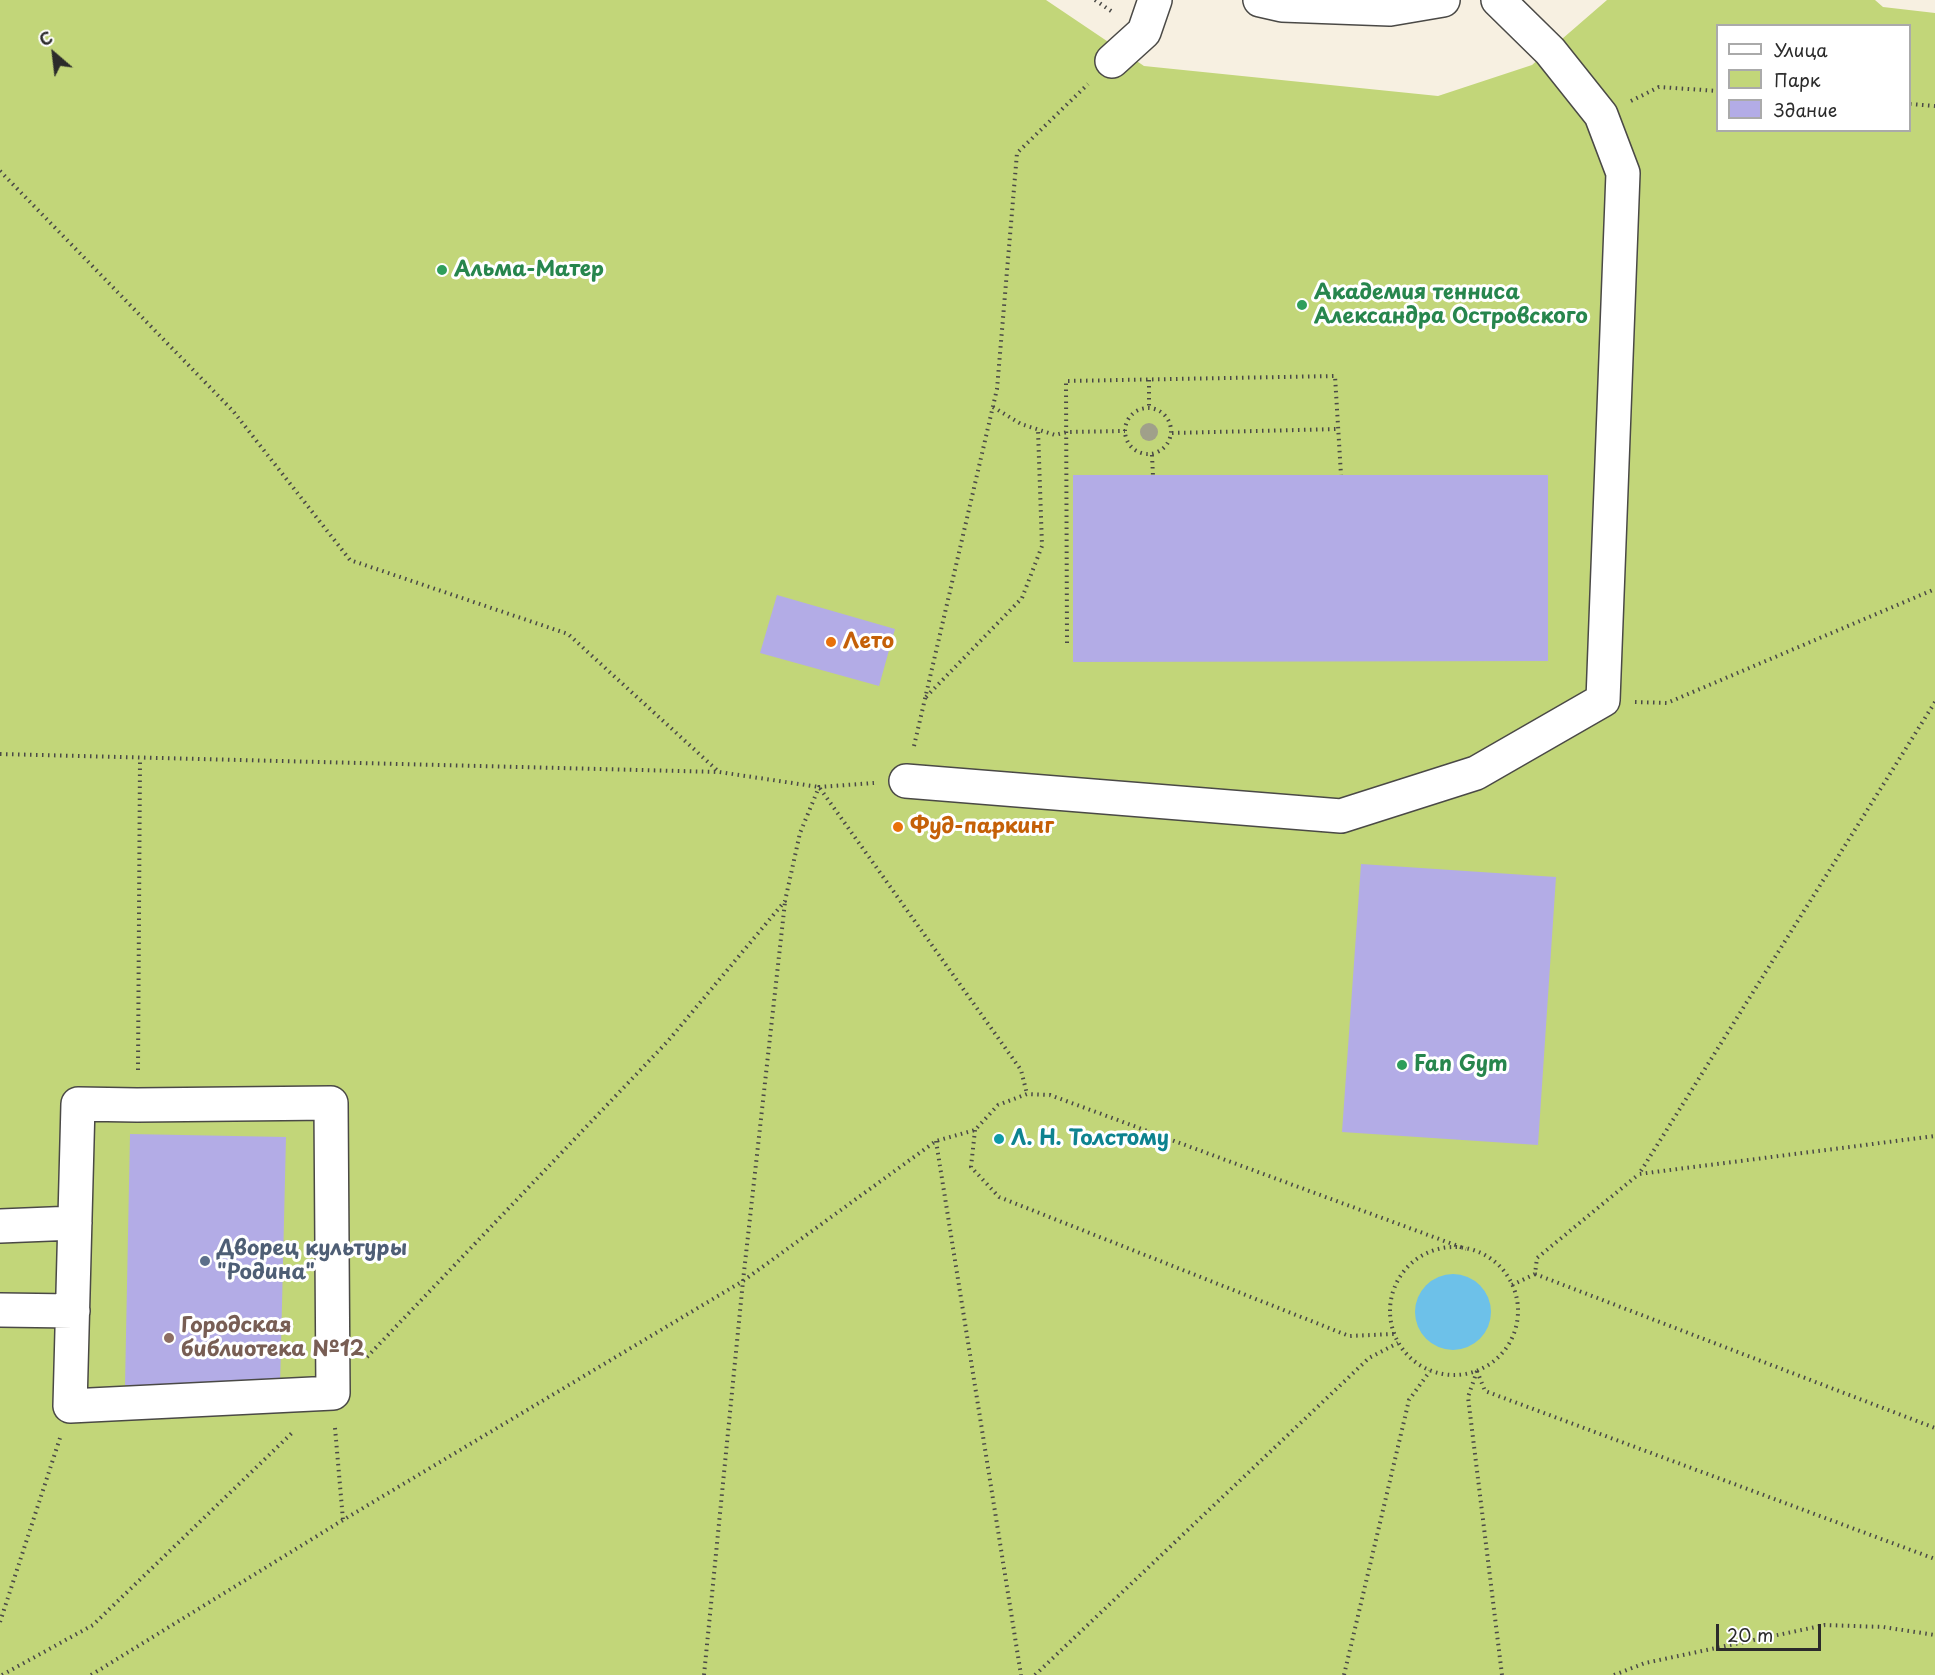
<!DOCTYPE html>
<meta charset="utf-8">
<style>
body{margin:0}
#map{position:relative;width:1935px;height:1675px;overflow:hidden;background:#f7f0e1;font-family:"Playpen Sans",sans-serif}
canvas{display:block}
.legend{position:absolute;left:1716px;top:24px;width:195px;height:108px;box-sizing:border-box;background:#fff;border:2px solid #aaa;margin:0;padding:8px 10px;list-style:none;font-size:18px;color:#2b2b2b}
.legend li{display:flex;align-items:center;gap:12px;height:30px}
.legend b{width:30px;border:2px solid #aaa}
.north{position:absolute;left:24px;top:24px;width:60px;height:60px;-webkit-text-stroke:4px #fff;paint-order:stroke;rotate:332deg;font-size:16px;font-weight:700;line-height:24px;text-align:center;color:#2b2b2b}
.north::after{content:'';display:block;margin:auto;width:21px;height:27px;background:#2b2b2b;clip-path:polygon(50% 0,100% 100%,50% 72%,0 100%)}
.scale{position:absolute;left:1716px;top:1624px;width:105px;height:27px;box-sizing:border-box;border:3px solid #2b2b2b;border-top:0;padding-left:8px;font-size:18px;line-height:21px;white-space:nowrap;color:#2b2b2b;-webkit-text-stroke:4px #fff;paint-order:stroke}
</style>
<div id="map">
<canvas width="1935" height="1675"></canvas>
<ul class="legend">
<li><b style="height:8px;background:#fff"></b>Улица</li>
<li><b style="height:16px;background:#c2d679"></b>Парк</li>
<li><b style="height:16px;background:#b3ace6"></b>Здание</li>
</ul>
<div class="north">С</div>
<div class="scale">20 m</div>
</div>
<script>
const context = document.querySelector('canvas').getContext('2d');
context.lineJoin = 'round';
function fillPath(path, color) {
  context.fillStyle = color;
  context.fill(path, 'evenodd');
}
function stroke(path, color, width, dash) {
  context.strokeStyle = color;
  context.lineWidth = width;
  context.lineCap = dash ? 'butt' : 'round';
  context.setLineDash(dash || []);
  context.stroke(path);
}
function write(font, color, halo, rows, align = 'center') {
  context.font = font + ' "Playpen Sans",sans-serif';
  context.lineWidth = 6;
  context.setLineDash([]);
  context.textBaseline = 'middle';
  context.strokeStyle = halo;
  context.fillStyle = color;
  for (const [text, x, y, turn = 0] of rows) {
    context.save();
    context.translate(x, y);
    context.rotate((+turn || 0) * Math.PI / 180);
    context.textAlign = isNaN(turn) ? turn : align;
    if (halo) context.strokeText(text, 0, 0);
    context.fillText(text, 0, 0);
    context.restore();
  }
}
fillPath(new Path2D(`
 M0,0H1046L1144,66L1438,96L1532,65L1607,0H1875L1883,7L1935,13V1675H0ZM1718,26H1910V130H1718Z`), '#c2d679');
fillPath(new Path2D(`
 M1415 1312a38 38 0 1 1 76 0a38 38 0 1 1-76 0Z`), '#6dc1e9');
fillPath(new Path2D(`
 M1073,475H1548V661L1073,662Z
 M777,595L895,629L879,686L760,653Z
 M1361,864L1556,877L1538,1145L1342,1132Z
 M130,1134L286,1137L280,1388L125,1385Z`), '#b3ace6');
const minor = new Path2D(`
 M1260,0L1282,5L1390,9L1443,0
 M1112,61L1144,32L1155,0
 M906,781L1341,816L1476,773L1603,700L1623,173L1601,115L1550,51L1498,0
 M331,1103L333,1393L70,1406L78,1104L137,1105Z
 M0,1226L75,1223
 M0,1310L73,1311`);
stroke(minor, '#4a4946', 36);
stroke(new Path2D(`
 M1095,0L1114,13
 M1631,101L1659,87L1718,91
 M1910,104L1935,106
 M0,171L233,411L350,560L568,634L719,772
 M1149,380V408
 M993,407L1021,424L1055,435L1067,432L1125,431
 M1125 431a23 23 0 1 1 46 0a23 23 0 1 1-46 0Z
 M1172,433L1339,429
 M1152,455L1153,476
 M1067,643L1066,381L1335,376L1341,475
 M926,697L1022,598L1042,546L1038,430
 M1635,702L1667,703L1935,589
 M1935,702L1639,1174L1935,1136
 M914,746L997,389L1017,153L1088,84
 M0,754L719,772L819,787L1021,1070L1027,1094
 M138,1070L140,759
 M975,1130L971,1167L999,1197L1349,1336L1394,1334
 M936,1141L1021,1675
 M1390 1311a64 64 0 1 1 128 0a64 64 0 1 1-128 0Z
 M1535,1274L1935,1428
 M1512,1285L1535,1274L1537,1258L1639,1174
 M367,1357L668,1041L785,901L800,833L819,787L874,783
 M1477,1371L1485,1391L1935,1559
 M1477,1371L1468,1397L1502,1675
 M335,1428L343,1520
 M0,1622L60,1438
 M2,1675L93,1625L294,1431
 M91,1675L343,1520L743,1281L936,1141L975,1130L998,1105L1027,1094L1050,1095L1466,1249
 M704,1675L743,1281L785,902
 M1035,1675L1369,1358L1398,1343
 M1344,1675L1409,1400L1430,1371
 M1614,1675L1645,1663L1825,1625L1883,1627L1935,1635`), '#4a4946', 4, [1.5, 4.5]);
stroke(minor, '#fff', 33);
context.fillStyle = '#a0a08a';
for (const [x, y] of [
 [1149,432]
]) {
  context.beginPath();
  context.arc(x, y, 9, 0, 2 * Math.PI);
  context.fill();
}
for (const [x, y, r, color] of [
 [442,270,6,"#2e9e5b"],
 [1302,305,6,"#2e9e5b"],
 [831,642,6,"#e8710a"],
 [898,827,6,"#e8710a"],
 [1402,1065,6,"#2e9e5b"],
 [999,1139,6,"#0f9aa8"],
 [205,1261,6,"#5c6f8a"],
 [169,1338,6,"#8d6e63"]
]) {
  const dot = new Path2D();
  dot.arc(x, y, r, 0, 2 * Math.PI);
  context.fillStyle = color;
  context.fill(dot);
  stroke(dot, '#fff', 2);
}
write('bold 21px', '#27864d', '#fff', [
 ["Альма-Матер",454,270],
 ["Академия тенниса",1314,293],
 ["Александра Островского",1314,317],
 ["Fan Gym",1414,1065]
], 'left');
write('bold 21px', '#c56008', '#fff', [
 ["Лето",843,642],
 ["Фуд-паркинг",910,827]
], 'left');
write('bold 21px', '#0d838f', '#fff', [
 ["Л. Н. Толстому",1011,1139]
], 'left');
write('bold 21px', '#4e5e75', '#fff', [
 ["Дворец культуры",217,1249],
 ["\"Родина\"",217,1273]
], 'left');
write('bold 21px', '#785e54', '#fff', [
 ["Городская",181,1326],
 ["библиотека №12",181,1350]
], 'left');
</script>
